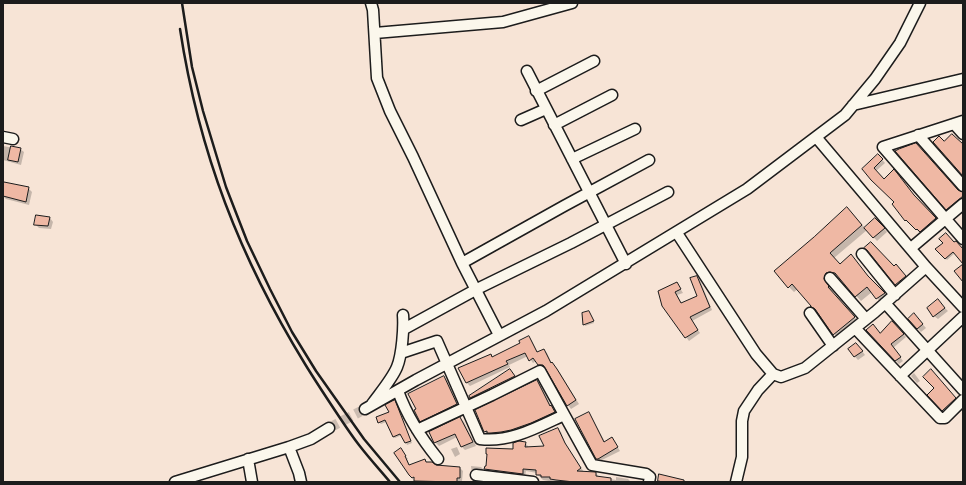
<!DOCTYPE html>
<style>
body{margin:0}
#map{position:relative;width:966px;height:485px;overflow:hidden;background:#f7e4d6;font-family:Delius,sans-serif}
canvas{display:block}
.frame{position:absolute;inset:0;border:4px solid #1c1c1c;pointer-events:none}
</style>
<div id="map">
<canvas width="966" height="485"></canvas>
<div class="frame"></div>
</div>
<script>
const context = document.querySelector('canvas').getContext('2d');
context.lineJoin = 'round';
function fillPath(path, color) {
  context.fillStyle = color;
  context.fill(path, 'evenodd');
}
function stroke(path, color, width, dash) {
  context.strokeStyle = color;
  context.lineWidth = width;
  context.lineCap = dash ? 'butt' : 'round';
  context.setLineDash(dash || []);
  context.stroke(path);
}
fillPath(new Path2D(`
 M3,146L20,149L24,152L21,165L3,160Z
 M878,155L885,163L876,171L884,180L917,199L938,221L923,234L920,231L919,232L909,222L908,223L906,220L896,202L863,169Z
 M5,183L28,188L32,192L29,205L6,199L3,196Z
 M963,196V200L949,211L947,209Z
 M852,213L865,228L875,219L887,232L877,241L867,230L834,258L840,265L851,255L873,282L889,298L882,304L872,292L861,301L840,278L835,276L831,278L828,285L833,292L832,293L860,323L839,340L819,313L811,307L812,306L798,289L794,292L789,287Z
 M50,218L53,222L51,229L39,228L35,224Z
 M946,234L963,251V263L955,253L947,260L937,249L944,243Z
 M894,267L899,269L909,280L899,288L896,284Z
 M696,277L700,280L712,310L692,321L700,333L689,341L663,305L678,285L683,293L677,295L682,304L698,296Z
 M941,304L948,311L938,319L934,316Z
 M590,314L594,323L585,326L584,324Z
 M917,318L926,328L921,332L909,319Z
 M892,322L906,337L893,348L903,361L899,364L867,330L880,334Z
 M529,337L532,341L538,353L544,350L547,353L552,364L560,373L579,404L571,409L568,405L546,368H542L536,361L533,363L528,356L509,365L510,367L470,386L467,383L460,368L490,355L493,358L521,344Z
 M859,347L865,355L858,360L849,350Z
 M510,370L517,380L474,401L470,397Z
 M914,373L920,381L917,383L911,376Z
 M934,374L959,402L946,413L928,395L935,388Z
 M444,377L447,380L460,408L424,424L421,421Z
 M537,381L540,384L551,406L558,416L515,433L488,435L485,432L476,411Z
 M396,403L412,443L407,445L402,435L395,438L393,437L386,422L381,424L379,422L390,413Z
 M588,413L591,416L605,442L614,441L620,451L600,461L597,458Z
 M460,418L464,422L476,446L465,450L462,447L457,437L439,446L435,442Z
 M558,429L561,432L567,447L584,472L596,473L599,477L616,480V477L628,479L631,482H554L543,480L537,474V473L526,471L525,477L488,472L485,469L487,467L488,455L487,454L514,450L525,443L528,446V448L546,447Z
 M457,447L460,454L455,457L451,449Z
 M401,450L408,459H407L410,466L425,460L428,463L436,466L460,468L463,471L462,481H459V482H417L415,480V471L411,473L414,478L396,454Z
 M471,466L481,467L484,470H475L472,474Z`), '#0003');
const building = new Path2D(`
 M952,134L963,144V176L933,142L939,136L944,141Z
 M916,143L958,190L963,192V196L946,210L895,151L899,149Z
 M11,146L21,148L18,162L8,160Z
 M878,154L883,159L874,168L884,179L894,169L914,195L936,218L920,232L917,229L916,230L906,220L905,221L892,204L894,202L871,180L862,169Z
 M4,182L29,187L26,202L3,196Z
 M847,207L862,225L830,253L840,264L851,254L868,276L885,293L876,299L867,287L855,297L835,273L829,272L826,273L824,279L829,286L828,287L855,317L833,335L815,309L810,306H811L792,284L788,288L774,271L814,237Z
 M36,215L50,217L48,226L34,225Z
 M875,218L885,228L873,238L864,228Z
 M946,233L954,242L956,241L963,249V282L954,271L963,264L953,252L945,259L935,249L943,243L939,239Z
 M871,242L894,266L896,264L906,276L895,285L867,250L864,248Z
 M697,276L710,307L690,317L698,330L685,338L662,306L658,291L677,282L681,289L675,292L681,303L697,296L690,278Z
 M938,299L945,308L933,317L927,308Z
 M589,311L594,321L583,325L582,313Z
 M914,313L923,324L917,329L908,319Z
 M892,321L904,334L891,344L901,357L895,361L866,330L873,324L880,333Z
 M529,336L537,352L544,349L551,363L552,362L557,369L576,400L567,406L545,368L543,365H538L533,358L529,361L525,353L506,361L508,364L466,383L458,368L491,354L492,357L520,343L519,341Z
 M856,343L863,351L854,357L848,349Z
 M510,369L515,376L470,398L469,396Z
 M931,369L956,398L942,411L927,395L934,388L923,377Z
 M444,376L457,404L420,422L414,410L416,409L408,394Z
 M537,380L550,406L551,405L555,412L531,423L511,430L501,432L491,433H487V431L484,432L475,410Z
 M395,400L411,441L405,443L400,434L393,437L385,420L378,423L376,417L389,412L385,405Z
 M589,412L604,442L612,437L618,447L598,459H596L575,419Z
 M460,417L473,442L461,447L455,434L434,443L429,432Z
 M558,428L565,443L581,468L577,471L596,472V476L611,478V482H574L556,480L550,479V477H541V475H536V470L523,469V474L484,469L485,466H486L487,454H486V448L513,449V443L519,441L526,442L525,447L544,446L539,436Z
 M401,448L406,456H405L409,465L425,459L426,462H432L436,465L460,467V478H457V482L414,481V477L412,478L409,475L394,453Z
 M659,474L684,480V482H663L658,481Z`);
fillPath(building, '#efb8a4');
stroke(building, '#1c1c1c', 1);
stroke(new Path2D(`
 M329,428L365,409`), '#cbbcb1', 10, [10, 5]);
const minor = new Path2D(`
 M371,3L373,10L377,78L390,111L413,157L462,263L499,335
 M375,33L503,22L572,3
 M527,71L626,264
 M536,91L594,61
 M853,105L963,79
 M521,120L546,109
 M963,121L883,147L963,239
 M954,124L963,134
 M554,125L612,95
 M918,135L963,186
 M3,137L13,139
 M816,137L926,267L963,307
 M572,159L635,129
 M677,233L756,354L773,374L781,377L805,368L875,312L926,267
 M911,248L963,204
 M862,254L895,295
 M462,263L564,206L649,160
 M830,278L866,319
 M885,303L963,390
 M810,313L833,346
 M855,328L940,418H945L963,400
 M404,329L477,289L571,243L668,192
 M401,353L437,341L480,439C510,443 538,427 564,415
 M900,376L963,317
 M398,391C407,416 421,438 438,459
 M372,404C380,393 392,379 397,367C402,355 404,328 403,315
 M365,409L416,380L546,311L747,189L845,115L875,79L900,43L920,3
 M417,430L492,395L540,371L592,465L646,474L650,477L649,482
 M289,447L299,473L301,482
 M248,459L252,482
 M476,475L533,482
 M175,482L289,447L311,439L329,428
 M736,482L742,457V421L744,411L758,390L773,374`);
stroke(minor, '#1c1c1c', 13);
stroke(minor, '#fbf7ec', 10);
stroke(new Path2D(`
 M182,3L192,67L203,111L226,187L247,241L270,289L292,332L316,371L364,439L400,482
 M180,29C199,153 240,258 305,364C316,382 328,400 340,418C346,427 352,436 359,445C369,458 380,470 390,482`), '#1c1c1c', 2.5);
</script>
